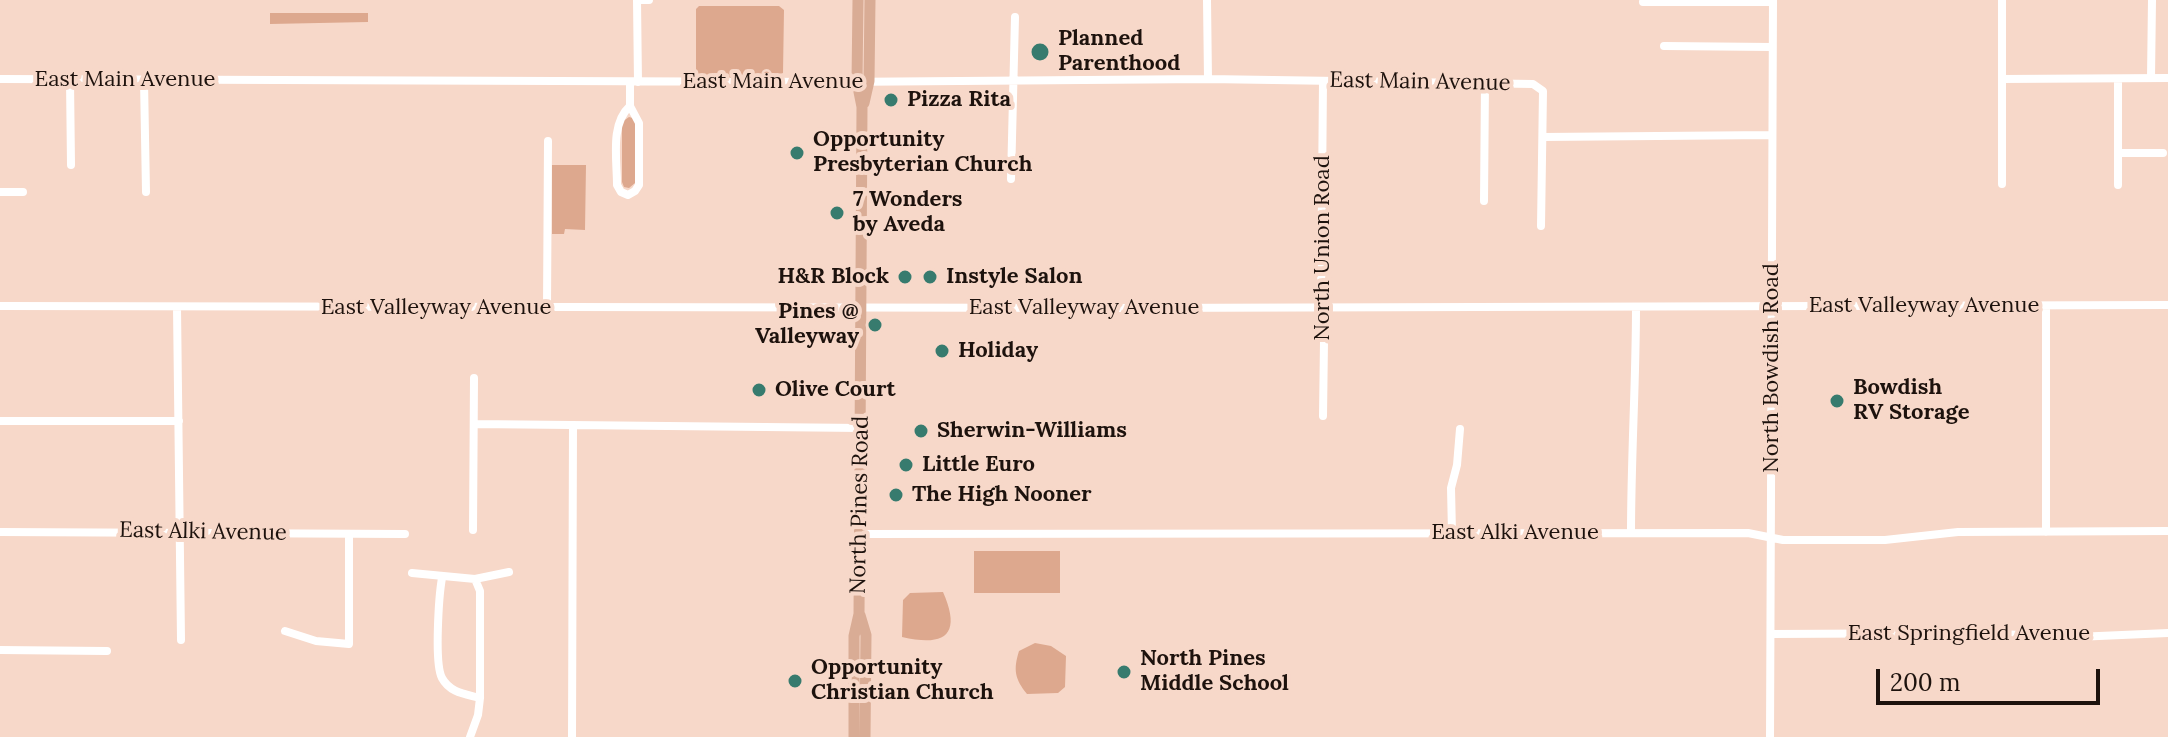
<!DOCTYPE html>
<style>
body{margin:0}
#map{position:relative;width:2168px;height:737px;overflow:hidden;background:#f7d8c9;font-family:Lora,serif}
canvas{display:block}
.scale{position:absolute;left:1876px;top:669px;width:224px;height:36px;box-sizing:border-box;border:4px solid #1d120d;border-top:0;padding-left:10px;font-size:24px;line-height:28px;white-space:nowrap;color:#1d120d;-webkit-text-stroke:6px #f7d8c9;paint-order:stroke}
</style>
<div id="map">
<canvas width="2168" height="737"></canvas>
<div class="scale">200 m</div>
</div>
<script>
const context = document.querySelector('canvas').getContext('2d');
context.lineJoin = 'round';
function fillPath(path, color) {
  context.fillStyle = color;
  context.fill(path, 'evenodd');
}
function stroke(path, color, width, dash) {
  context.strokeStyle = color;
  context.lineWidth = width;
  context.lineCap = dash ? 'butt' : 'round';
  context.setLineDash(dash || []);
  context.stroke(path);
}
function write(font, color, halo, rows, align = 'center') {
  context.font = font + ' Lora,serif';
  context.lineWidth = 8;
  context.setLineDash([]);
  context.textBaseline = 'middle';
  context.strokeStyle = halo;
  context.fillStyle = color;
  for (const [text, x, y, turn = 0] of rows) {
    context.save();
    context.translate(x, y);
    context.rotate((+turn || 0) * Math.PI / 180);
    context.textAlign = isNaN(turn) ? turn : align;
    if (halo) context.strokeText(text, 0, 0);
    context.fillText(text, 0, 0);
    context.restore();
  }
}
fillPath(new Path2D(`
 M699,6H779L784,10L783,73L762,79L696,80V9Z
 M270,13H368V22L270,24Z
 M629,117L633,118L636,123L635,183L629,188L624,187L622,182V122Z
 M552,165H586L585,230L565,229L564,234H552Z
 M974,551H1060V593H974Z
 M943,592C962,635 945,647 902,637L903,600L910,593Z
 M1035,643L1051,646L1066,656L1065,687L1058,693L1027,694C1015,679 1013,670 1019,651Z`), '#dda88e');
stroke(new Path2D(`
 M1207,0L1208,79
 M2002,0V184
 M1643,2H1773
 M1664,46L1772,47
 M2151,78L2152,0
 M0,79L835,82L1208,79L1533,84L1543,91L1541,226
 M2002,79L2168,78
 M2118,79V185
 M70,80L71,165
 M144,80L146,192
 M1323,81L1321,307L1324,341L1323,416
 M638,82L637,0H649
 M630,106C610,124 617,159 617,185L621,192L628,195L635,191L639,185V123L630,106V82
 M1543,137L1772,135
 M2119,153H2163
 M1011,179L1015,17
 M0,192H23
 M1484,201L1485,82
 M0,306L1131,308L2168,305
 M177,307L181,640
 M547,308L548,141
 M0,421H179
 M474,424L861,428
 M473,530L474,378
 M0,532L405,534
 M2046,532V306
 M1452,533L1451,488L1457,465L1460,429
 M1631,533C1631,457 1636,382 1636,307
 M860,534L1748,533L1783,540H1885L1958,532L2168,531
 M412,573L475,579L509,572
 M442,578C439,595 434,663 442,678C450,693 466,694 480,698
 M285,631L316,641L349,644V534
 M1771,634L1969,633L2076,637L2168,633
 M0,650L107,651
 M470,737L478,715L480,698V591L475,579
 M572,737L573,425
 M1770,737L1773,0`), '#fff', 8);
stroke(new Path2D(`
 M864,103L869,81L870,0
 M860,615L866,635L865,737
 M854,737V636L859,614L862,107L857,82L858,0`), '#d9ac95', 11);
for (const [x, y, r, color] of [
 [1040,52,10,"#377b6e"],
 [891,100,8,"#377b6e"],
 [797,153,8,"#377b6e"],
 [837,213,8,"#377b6e"],
 [905,277,8,"#377b6e"],
 [930,277,8,"#377b6e"],
 [875,325,8,"#377b6e"],
 [942,351,8,"#377b6e"],
 [759,390,8,"#377b6e"],
 [1837,401,8,"#377b6e"],
 [921,431,8,"#377b6e"],
 [906,465,8,"#377b6e"],
 [896,495,8,"#377b6e"],
 [1124,672,8,"#377b6e"],
 [795,681,8,"#377b6e"]
]) {
  const dot = new Path2D();
  dot.arc(x, y, r, 0, 2 * Math.PI);
  context.fillStyle = color;
  context.fill(dot);
  stroke(dot, '#f7d8c9', 3);
}
write('bold 22px', '#1d120d', '#f7d8c9', [
 ["Planned",1058,39],
 ["Parenthood",1058,64],
 ["Pizza Rita",907,100],
 ["Opportunity",813,140],
 ["Presbyterian Church",813,165],
 ["7 Wonders",853,200],
 ["by Aveda",853,225],
 ["H&R Block",889,277,"right"],
 ["Instyle Salon",946,277],
 ["Pines @",859,312,"right"],
 ["Valleyway",859,337,"right"],
 ["Holiday",958,351],
 ["Bowdish",1853,388],
 ["RV Storage",1853,413],
 ["Olive Court",775,390],
 ["Sherwin-Williams",937,431],
 ["Little Euro",922,465],
 ["The High Nooner",912,495],
 ["North Pines",1140,659],
 ["Middle School",1140,684],
 ["Opportunity",811,668],
 ["Christian Church",811,693]
], 'left');
write('22px', '#1d120d', '#f7d8c9', [
 ["East Main Avenue",125,80],
 ["East Main Avenue",773,82],
 ["East Main Avenue",1420,82,1],
 ["North Union Road",1323,248,-90],
 ["East Valleyway Avenue",1924,306],
 ["East Valleyway Avenue",436,308],
 ["East Valleyway Avenue",1084,308],
 ["North Bowdish Road",1772,368,-90],
 ["North Pines Road",860,505,-89],
 ["East Alki Avenue",203,532,1],
 ["East Alki Avenue",1515,533],
 ["East Springfield Avenue",1969,634]
]);
</script>
